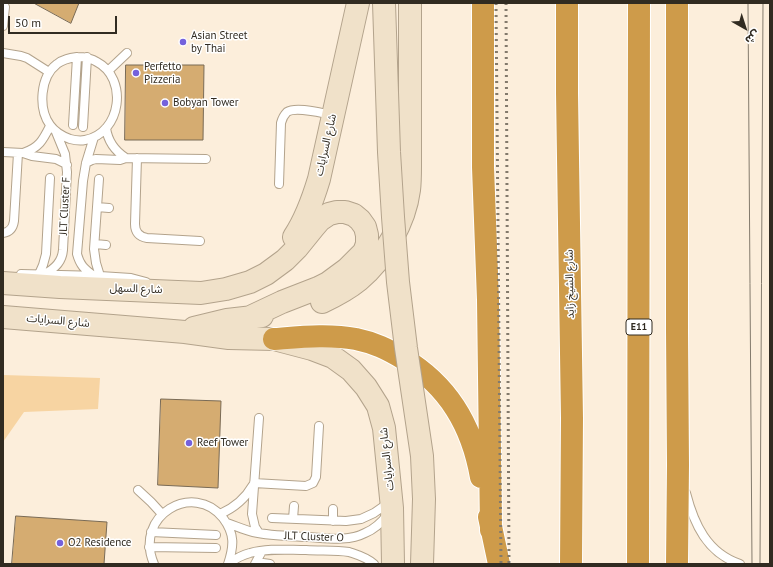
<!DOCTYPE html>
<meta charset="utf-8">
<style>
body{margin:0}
#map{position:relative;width:773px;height:567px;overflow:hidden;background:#fceedb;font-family:"PT Sans","Noto Sans Arabic",sans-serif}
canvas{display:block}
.frame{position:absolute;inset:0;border:4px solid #312b21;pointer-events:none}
.north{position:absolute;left:725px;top:8px;width:40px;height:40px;-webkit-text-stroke:3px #fff;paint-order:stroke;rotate:141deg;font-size:11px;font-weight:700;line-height:16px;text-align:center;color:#312b21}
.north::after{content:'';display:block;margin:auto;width:14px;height:18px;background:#312b21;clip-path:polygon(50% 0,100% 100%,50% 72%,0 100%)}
.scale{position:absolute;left:8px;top:16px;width:109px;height:18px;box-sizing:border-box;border:2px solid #312b21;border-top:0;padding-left:5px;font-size:12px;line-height:14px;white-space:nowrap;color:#312b21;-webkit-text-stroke:3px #fff;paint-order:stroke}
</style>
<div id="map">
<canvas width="773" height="567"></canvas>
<div class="frame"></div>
<div class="north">ش</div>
<div class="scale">50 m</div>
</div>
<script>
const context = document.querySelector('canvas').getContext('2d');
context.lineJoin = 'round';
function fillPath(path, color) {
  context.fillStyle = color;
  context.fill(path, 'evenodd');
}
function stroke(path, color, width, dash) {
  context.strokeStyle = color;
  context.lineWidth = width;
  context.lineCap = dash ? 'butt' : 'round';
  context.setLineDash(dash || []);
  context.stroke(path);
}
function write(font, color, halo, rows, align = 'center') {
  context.font = font + ' "PT Sans","Noto Sans Arabic",sans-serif';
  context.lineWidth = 3;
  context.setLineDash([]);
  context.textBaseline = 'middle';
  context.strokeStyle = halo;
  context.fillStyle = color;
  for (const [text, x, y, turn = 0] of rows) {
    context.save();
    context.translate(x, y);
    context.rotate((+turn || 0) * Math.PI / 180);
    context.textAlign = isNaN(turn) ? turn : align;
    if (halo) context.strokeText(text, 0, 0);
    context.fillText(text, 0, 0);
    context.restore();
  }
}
fillPath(new Path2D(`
 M3,375L100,378L98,409L24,412L3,442Z`), '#f7d4a2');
const building = new Path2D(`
 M34,3H79L71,23Z
 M126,65H204L203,140H125Z
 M161,399L221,401L218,488L158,485Z
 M16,516L107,522L104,564H12Z`);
fillPath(building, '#d5ac71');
stroke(building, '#796a55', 1);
const lane = new Path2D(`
 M3,26L5,7L3,3
 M3,53L21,56L27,58L49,72
 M77,57C84,57 91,58 97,62C128,78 122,133 85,140C80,141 74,140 70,139C62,136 55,132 50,125C38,108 40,77 57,64C63,59 70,58 77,57Z
 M108,71L127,53
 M73,125L77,57
 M83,127L87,57
 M106,128C108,142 115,151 126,158
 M3,152L23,153L32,156L56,159L64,163L67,165
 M23,153C39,148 43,140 50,126
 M137,158L135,224C135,232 139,237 147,238L200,241
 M86,163L92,160L96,159L120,160L126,158L206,159
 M99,179L94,249L96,263L100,276
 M279,184L281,123C282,119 284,115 287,112C296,106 321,113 332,115
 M97,207L109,208
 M3,233C10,232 13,228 14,221L18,153
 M95,244L106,245
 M21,274L100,276L131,278L146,282
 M39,274L43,265L46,254L50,178
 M44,274C55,269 62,262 63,250L67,172L65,154L56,132
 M94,276C84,269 80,265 77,254L83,181L86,163L94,137
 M259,418L252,514L255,527L259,533
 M254,483L306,486L313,483L316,477L319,426
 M138,490L151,502L162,514
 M686,493C694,524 707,553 740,564
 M220,514C234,508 245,499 253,485
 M272,518L346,521L361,519L374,513L384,506L388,501
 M293,519L294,506
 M333,521V509
 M227,523C236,526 244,530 253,532C271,536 290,536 308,537C326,538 348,542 365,533C375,529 382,522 388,514
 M151,532L216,535
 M149,547L216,548
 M263,563L270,564
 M154,564C133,515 194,481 223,518C235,534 234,546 228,564
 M228,564C235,559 242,555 250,553C268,548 287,550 306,550C320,551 335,550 349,552C358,555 366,557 374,564
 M255,564L262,551`);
const secondary = new Path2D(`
 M294,237C306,219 313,199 319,179L358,3
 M3,283L60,287L201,293L226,289L250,282L266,274L285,260L297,248L314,227L320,220L329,214L337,212H345L354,215L360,220L365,227L367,235V244L364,252L347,269L328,283L318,288L282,302L248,318
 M322,302C335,296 348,289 359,280C384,259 405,222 409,190C410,182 410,174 410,166V3
 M3,317L185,332L229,338L274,339L312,349L333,357L351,370L366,387L378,406L384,428L392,508L393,564
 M194,328L227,320L262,316`);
const highway = new Path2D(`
 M483,3V167L488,300L491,530
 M567,3V93L572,418L571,564
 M274,339C301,337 329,334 356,339C375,343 387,349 404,359C449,386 472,426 481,477
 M489,517L499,564
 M638,564L639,3
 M677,564L678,465L677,331V3`);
stroke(lane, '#b3a38c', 10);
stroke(secondary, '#b3a38c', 24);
stroke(highway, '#fff', 24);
stroke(lane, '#fff', 8);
stroke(secondary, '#f0e1c9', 22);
stroke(highway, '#ce9b4a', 22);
stroke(new Path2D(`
 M748,3L752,564
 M760,564L763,3`), '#837a6c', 1);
stroke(new Path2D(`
 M496,3L501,564
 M506,3L509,564`), '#837a6c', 3, [2, 4]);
const secondaryBridge = new Path2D(`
 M384,3L389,152L393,217L398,282L406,348L422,456L424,499L422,564`);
stroke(secondaryBridge, '#b3a38c', 24, []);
stroke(secondaryBridge, '#f0e1c9', 22);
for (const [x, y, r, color] of [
 [183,42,4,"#7461dc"],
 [136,73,4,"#7461dc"],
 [165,103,4,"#7461dc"],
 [189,443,4,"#7461dc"],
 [60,543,4,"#7461dc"]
]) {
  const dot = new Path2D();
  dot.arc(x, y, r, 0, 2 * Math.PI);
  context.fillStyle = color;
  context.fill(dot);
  stroke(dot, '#fff', 1.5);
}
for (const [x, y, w] of [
 [639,327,26]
]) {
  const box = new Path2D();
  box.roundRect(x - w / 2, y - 8, w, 16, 3);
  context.fillStyle = '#fff';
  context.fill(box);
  stroke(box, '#312b21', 1);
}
write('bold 10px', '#312b21', null, [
 ["E11",639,327]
]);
write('11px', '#312b21', '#fff', [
 ["Asian Street",191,36],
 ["by Thai",191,49],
 ["Perfetto",144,67],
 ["Pizzeria",144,80],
 ["Bobyan Tower",173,103],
 ["Reef Tower",197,443],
 ["O2 Residence",68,543]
], 'left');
write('11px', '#312b21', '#fff', [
 ["شارع السرايات",326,145,-77],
 ["JLT Cluster F",65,206,-87],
 ["شارع الشيخ زايد",570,284,-91],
 ["شارع السهل",136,289,2],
 ["شارع السرايات",58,321,5],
 ["شارع السرايات",387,459,-96],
 ["JLT Cluster O",314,537,2]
]);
</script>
